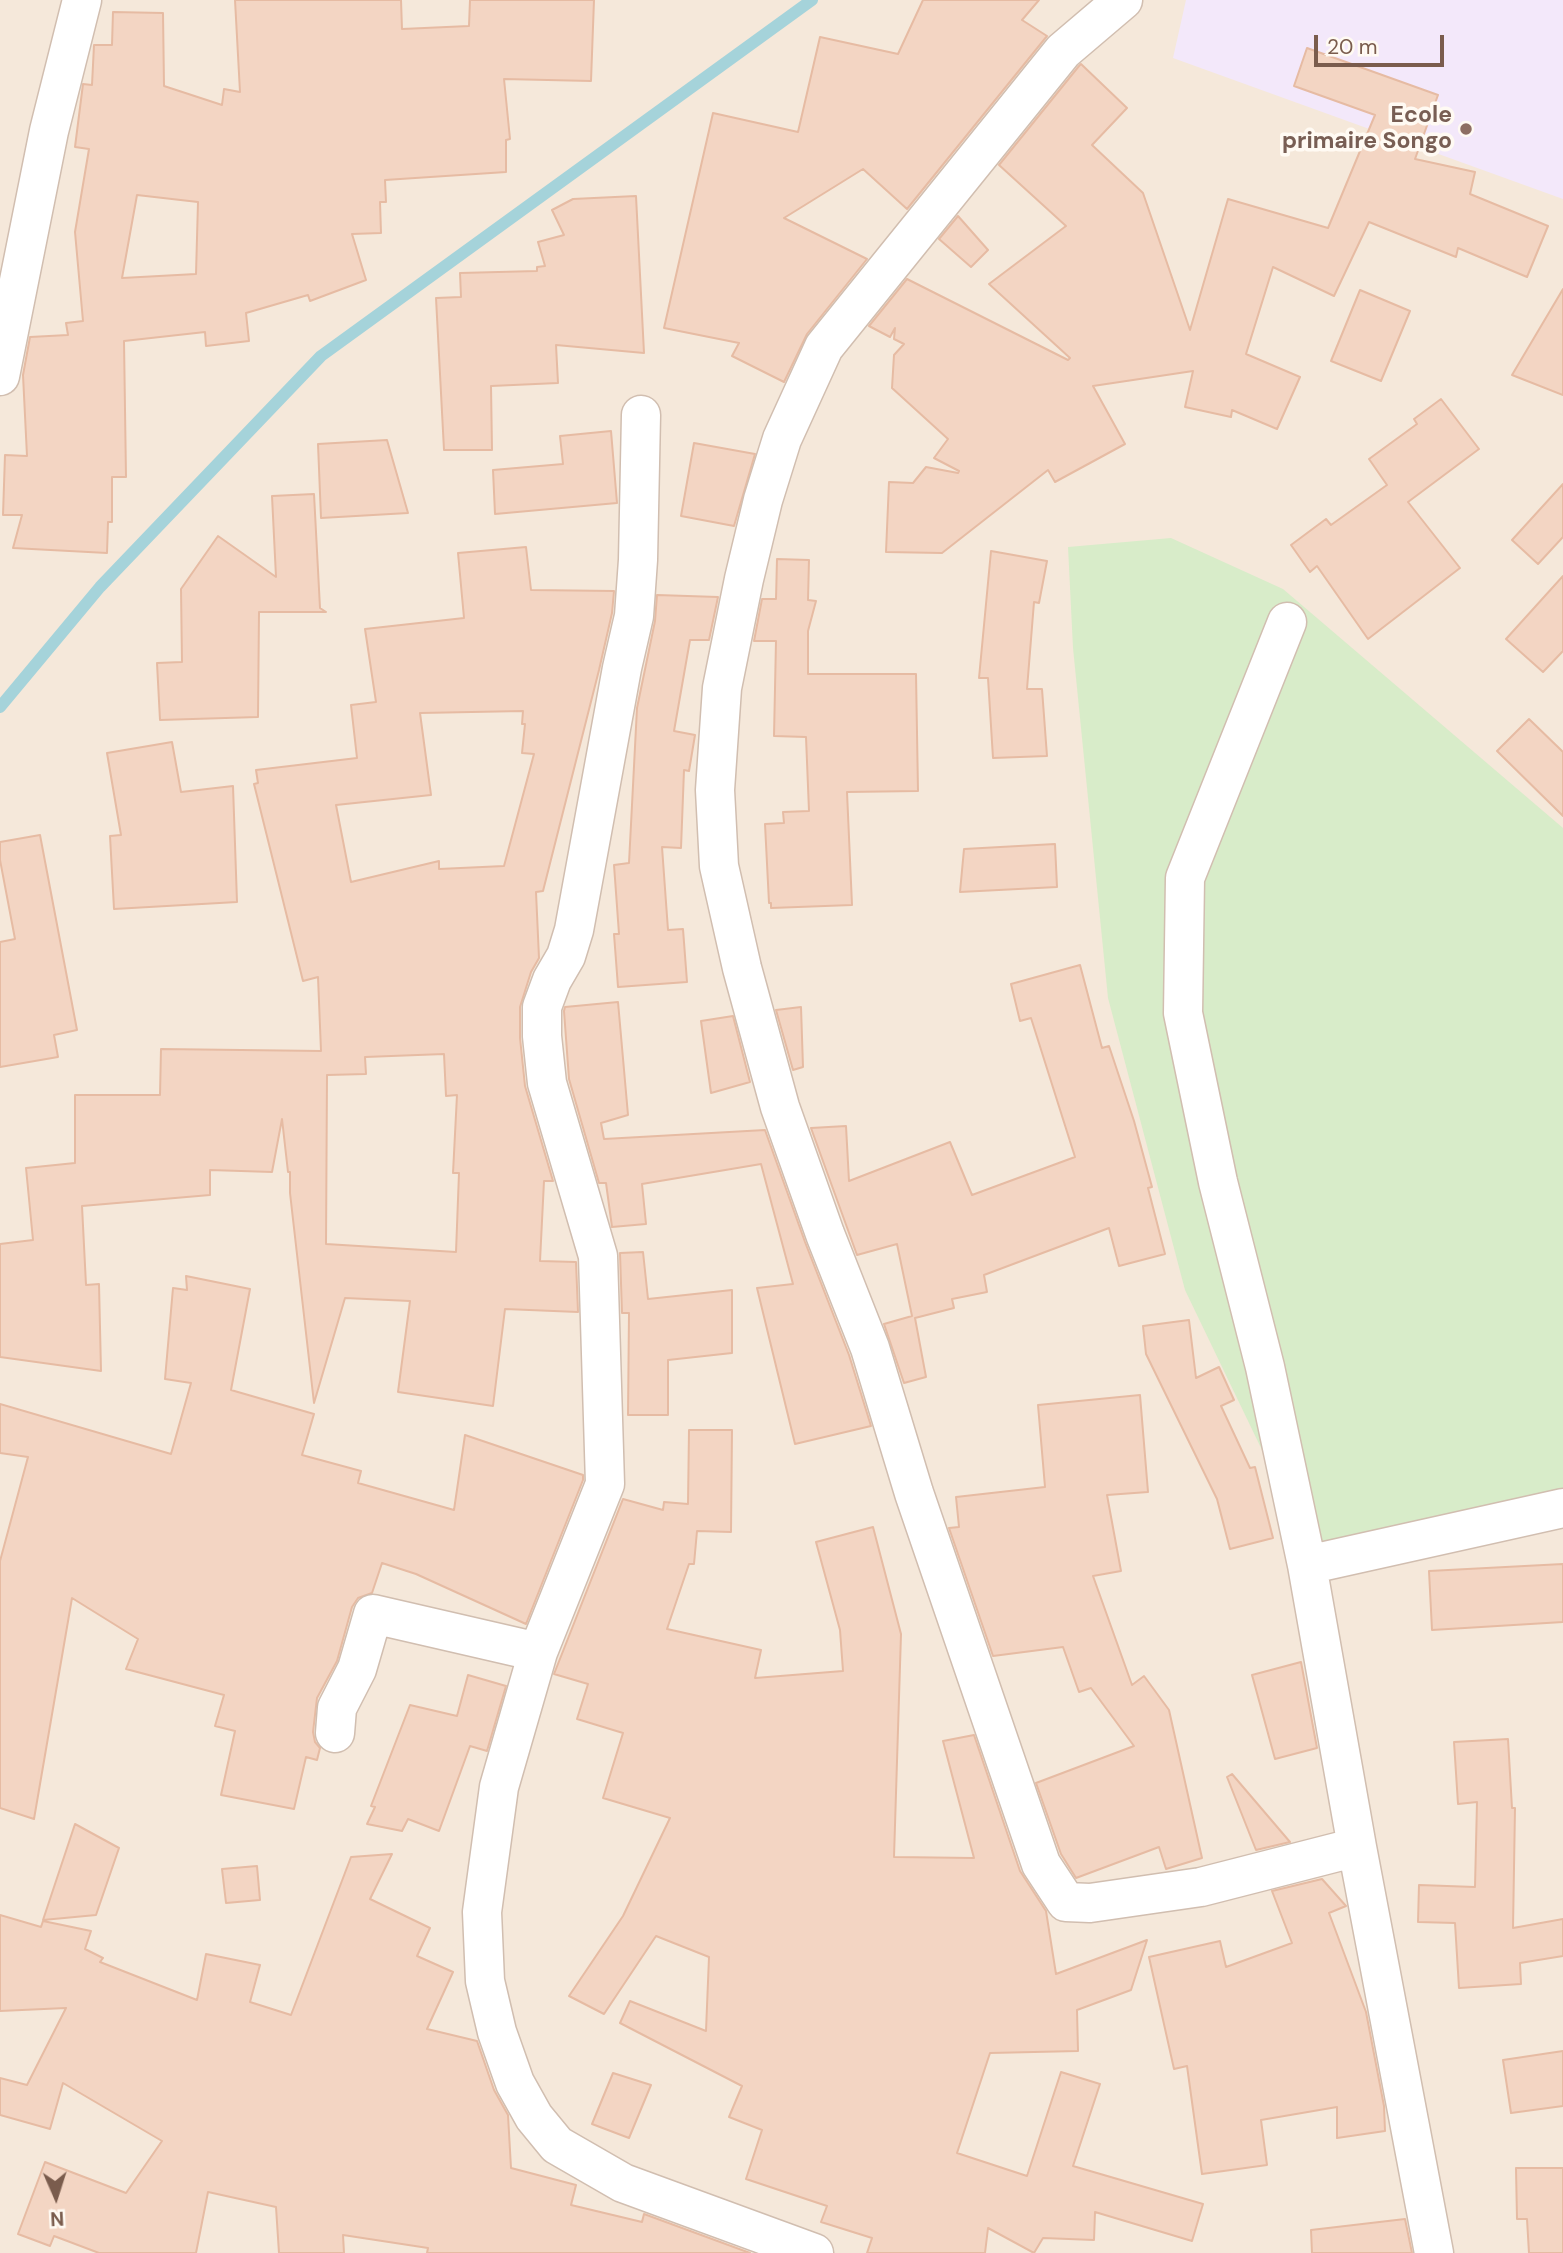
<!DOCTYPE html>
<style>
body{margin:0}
#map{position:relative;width:1563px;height:2253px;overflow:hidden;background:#fdf6ec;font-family:"DM Sans",sans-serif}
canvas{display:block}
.north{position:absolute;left:21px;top:2162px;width:70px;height:70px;-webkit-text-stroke:5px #fffaf3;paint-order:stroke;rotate:177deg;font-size:19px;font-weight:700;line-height:28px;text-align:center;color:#7a5c4d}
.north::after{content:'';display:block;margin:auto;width:24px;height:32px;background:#7a5c4d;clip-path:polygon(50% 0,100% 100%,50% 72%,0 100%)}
.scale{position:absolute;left:1314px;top:35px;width:130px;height:32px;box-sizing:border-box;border:4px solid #7a5c4d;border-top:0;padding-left:9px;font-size:21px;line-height:24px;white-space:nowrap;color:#7a5c4d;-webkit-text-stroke:5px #fffaf3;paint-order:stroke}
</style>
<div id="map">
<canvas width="1563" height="2253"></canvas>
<div class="north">N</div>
<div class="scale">20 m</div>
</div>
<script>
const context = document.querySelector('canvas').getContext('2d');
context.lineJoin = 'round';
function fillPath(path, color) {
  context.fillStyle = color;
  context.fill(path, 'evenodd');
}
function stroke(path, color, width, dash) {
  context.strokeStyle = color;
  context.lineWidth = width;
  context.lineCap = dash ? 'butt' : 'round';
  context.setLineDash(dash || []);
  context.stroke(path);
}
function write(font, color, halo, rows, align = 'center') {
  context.font = font + ' "DM Sans",sans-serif';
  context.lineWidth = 7;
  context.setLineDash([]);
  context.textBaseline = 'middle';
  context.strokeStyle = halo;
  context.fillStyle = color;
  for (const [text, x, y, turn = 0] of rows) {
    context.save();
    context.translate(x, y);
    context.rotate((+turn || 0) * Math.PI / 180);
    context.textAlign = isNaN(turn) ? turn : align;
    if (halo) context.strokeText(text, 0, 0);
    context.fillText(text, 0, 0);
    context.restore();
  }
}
fillPath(new Path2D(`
 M0,0H1563V2253H0Z`), '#f5e8da');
fillPath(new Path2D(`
 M1186,0H1563V199L1173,58Z`), '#f3e8fa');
fillPath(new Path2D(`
 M1171,538L1283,589L1563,828V1493L1312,1554L1185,1290L1108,998L1073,648L1068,547Z`), '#d8ecc9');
stroke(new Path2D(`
 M0,707L100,587L321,356L812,0`), '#a5d3da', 12);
const building = new Path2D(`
 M235,0H401L402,29L469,26L470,0H594L591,81L504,79L510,139L506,140V172L385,180L386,202H380L381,233L352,234L366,280L310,301L308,295L246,313L249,341L206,346L205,332L124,341L126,477H112V522H108L107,553L13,548L22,515H3L5,455L27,456L23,375L30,337L68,335L66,323L83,321L75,232L89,149L75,147L83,84L92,85L94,45H112L113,12L163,13L164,86L222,105L224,89L240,92ZM137,195L198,202L196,274L122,278Z
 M923,0H1039L1022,20L1047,36L907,209L863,169L784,218L867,259L807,334L784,382L732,356L739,343L664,328L713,113L798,132L820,37L898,54Z
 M1307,48L1438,95L1415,159L1475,172L1470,194L1548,226L1527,277L1458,248L1456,257L1369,222L1334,296L1273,267L1246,354L1300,377L1277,429L1232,410L1231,417L1185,407L1193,371L1093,386L1125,444L1055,482L1048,470L942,553L886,552L889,482L913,483L926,467L958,473L959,471L934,458L948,439L892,388L894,355L904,344L894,339L895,328L890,337L869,326L907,279L1068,360L1070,358L989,284L1066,226L999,165L1079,66L1081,64L1127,108L1092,145L1143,193L1190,330L1228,199L1328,228L1375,115L1294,86Z
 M636,196L644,353L556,345L558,383L491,386L492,450H444L436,298L461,297L460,273L537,271V267L545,266L538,242L564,235L552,210L573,199Z
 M958,216L988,250L971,267L939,239Z
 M1563,289V395L1512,375Z
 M1360,290L1410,311L1381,381L1331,361Z
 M1441,399L1479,449L1408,502L1460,568L1368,639L1317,566L1310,572L1291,545L1326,519L1331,525L1387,485L1369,459L1417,424L1414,419Z
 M611,431L617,503L495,514L493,470L563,464L560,436Z
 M387,440L408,513L321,518L318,444Z
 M694,443L755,454L734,526L681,516Z
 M1563,484V537L1538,564L1512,540Z
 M314,494L320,608L326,612H259L258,717L160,720L157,663L182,662L181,589L218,536L276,577L272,496Z
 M526,547L531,590L614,591L612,613L599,670L543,891L536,892L539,958L531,972L520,1007V1038L525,1086L553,1181H544L540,1261L576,1262L578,1312L505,1309L493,1406L398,1392L410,1301L345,1298L314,1403L290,1193V1172H288L282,1119L272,1172L210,1170V1195L82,1206L86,1285L99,1284L101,1371L0,1357V1244L33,1240L26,1168L75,1163V1095H160L161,1049L321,1051L318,977L303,981L254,784L258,783L256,770L357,758L351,705L376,702L365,629L464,618L458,553ZM523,711L522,724H525L522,753L534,754L504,866L439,869V861L351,882L336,805L431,795L420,713ZM444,1054L446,1096L457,1095L453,1173H459L456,1252L326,1244L327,1075L366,1074L365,1057Z
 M991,551L1047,561L1039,603L1034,602L1027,689H1042L1047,756L993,758L988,678H979Z
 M777,559L809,560L808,600L816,601L808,631V674H916L918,791L847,792L852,905L771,908V903H769L765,824L784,823L783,812L809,811L806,737L774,736L776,641H754L762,599H776Z
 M1563,576V651L1543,672L1506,639Z
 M657,595L718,597L709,640H690L674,731L695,735L689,771L684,770L681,848L662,847L668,930L683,929L687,982L618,987L614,934H619L614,865L629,863L637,708L655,621Z
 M1529,719L1563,752V816L1497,751Z
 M172,742L181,792L233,786L237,902L114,909L110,836L121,835L107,753Z
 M40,835L77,1030L54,1035L58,1057L0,1067V942L15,939L0,860V842Z
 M1055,844L1057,887L960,892L964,849Z
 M1080,965L1102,1048L1109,1046L1134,1121L1152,1187L1148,1188L1165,1254L1119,1266L1109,1228L984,1275L987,1292L952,1299L954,1308L915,1318L926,1377L904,1383L884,1324L912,1316L897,1244L857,1255L811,1128L846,1126L849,1181L950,1142L972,1195L1075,1157L1031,1018L1020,1021L1011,984Z
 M618,1002L628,1115L601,1123L604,1139L765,1130L805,1242L849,1355L871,1426L795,1444L757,1288L793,1284L761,1164L642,1184L646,1224L612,1227L606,1183H599L569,1079L564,1011L565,1007Z
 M801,1007L803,1067L793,1070L776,1010Z
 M733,1016L750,1082L711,1093L701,1021Z
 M643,1252L648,1299L732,1290V1353L668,1360V1415H628L629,1313H622L620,1253Z
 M186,1276L250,1289L231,1390L314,1414L302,1455L361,1471L358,1483L454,1510L465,1435L583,1475V1480L526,1624L416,1574L382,1563L372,1593L358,1598L352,1607L337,1661L317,1698L313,1732L315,1742L320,1748L317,1760L306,1757L294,1809L221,1795L235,1731L215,1726L224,1695L126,1669L138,1639L72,1598L34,1819L0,1808V1561L28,1457L0,1453V1404L171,1454L191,1383L165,1379L173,1288L187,1290Z
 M1189,1320L1196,1378L1219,1367L1234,1400L1221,1406L1250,1468L1255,1467L1273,1538L1230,1549L1217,1499L1146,1354L1143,1326Z
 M1140,1395L1148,1492L1107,1495L1121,1571L1093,1576L1132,1685L1144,1676L1169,1710L1202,1858L1166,1869L1159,1847L1076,1878L1061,1854L1036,1783L1134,1746L1091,1688L1079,1692L1063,1647L993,1656L949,1528L959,1527L956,1497L1045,1487L1038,1405Z
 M689,1430H732L731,1532L697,1531L694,1564H689L667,1629L761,1650L755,1678L843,1671L840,1630L816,1542L873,1527L901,1634L894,1857L974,1858L943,1741L974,1735L1020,1871L1046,1911L1056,1974L1147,1940L1131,1990L1077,2010L1078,2051L990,2053L957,2153L1027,2176L1061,2072L1100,2084L1073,2166L1203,2204L1192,2241L1095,2212L1094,2240L1043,2238L1034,2253L988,2228L985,2253H867L872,2238L821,2222L827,2206L746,2179L762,2130L729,2117L742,2086L620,2023L630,2001L706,2031L709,1957L656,1936L604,2014L569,1996L623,1916L670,1818L603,1798L623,1733L577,1719L588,1684L554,1674L623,1499L663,1510L664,1502L688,1504Z
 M1563,1564V1622L1432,1630L1429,1571Z
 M1301,1662L1317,1748L1275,1759L1252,1675Z
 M468,1675L506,1686L487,1751L470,1746L439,1831L408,1819L402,1831L367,1824L375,1807L371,1806L410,1705L457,1716Z
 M1508,1739L1512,1808H1515L1513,1928L1563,1919V1956L1520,1963L1521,1984L1459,1988L1455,1923L1418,1922L1419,1885L1475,1887L1477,1802L1458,1804L1454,1742Z
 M1232,1774L1290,1842L1256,1850L1227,1777Z
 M75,1824L119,1848L96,1915L43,1920Z
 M392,1854L370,1899L430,1928L417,1956L453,1972L427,2029L477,2041L494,2090L508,2115L511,2168L576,2185L571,2205L642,2222L644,2214L750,2253H427L428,2248L343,2235L344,2253H279L276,2207L208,2192L196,2253H99L54,2236L50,2246L18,2234L45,2162L126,2193L162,2141L63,2083L50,2129L0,2115V2078L27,2085L66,2008L0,2011V1915L41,1927L43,1921L91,1931L85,1949L103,1958L100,1962L197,2000L206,1954L260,1965L250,2002L291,2015L351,1857Z
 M257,1866L260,1900L226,1903L222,1869Z
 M1322,1879L1346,1906L1329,1913L1366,2012L1384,2106L1385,2131L1337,2138V2107L1261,2120L1267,2165L1202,2174L1187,2066L1174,2069L1149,1957L1220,1941L1226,1967L1292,1943L1272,1891Z
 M1563,2051V2106L1511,2113L1503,2060Z
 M613,2073L651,2085L629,2138L592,2124Z
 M1516,2168H1563V2253H1529L1527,2219H1517Z
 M1405,2219L1412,2253H1312L1311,2230Z`);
fillPath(building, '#f3d5c3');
stroke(building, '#e6bba3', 2);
const minor = new Path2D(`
 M1123,0L1063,51L824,347L782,439L763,500L744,579L722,688L715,790L719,866L742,968L780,1107L825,1234L870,1348L914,1493L1041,1864L1066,1902L1090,1903L1201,1887L1357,1847
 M0,376L49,131L82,0
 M641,415L638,560L634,616L622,668L574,930L566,956L552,980L542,1007V1036L547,1083L598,1256L605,1484L538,1652L499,1787L482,1912L485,1981L497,2032L515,2083L534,2117L557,2145L623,2183L814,2253
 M1287,622L1185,878L1183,1013L1218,1182L1265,1367L1307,1565L1357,1847L1434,2253
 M1307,1565L1563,1508
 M335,1733L337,1708L357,1669L373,1614L538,1652`);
stroke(minor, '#d1beb0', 41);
stroke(minor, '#fff', 38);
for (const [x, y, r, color] of [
 [1466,129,7,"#8d6e63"]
]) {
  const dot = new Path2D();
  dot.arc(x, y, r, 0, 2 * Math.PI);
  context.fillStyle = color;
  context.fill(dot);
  stroke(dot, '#fffaf3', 2.5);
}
write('bold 23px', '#785e54', '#fffaf3', [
 ["Ecole",1452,116],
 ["primaire Songo",1452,142]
], 'right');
</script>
